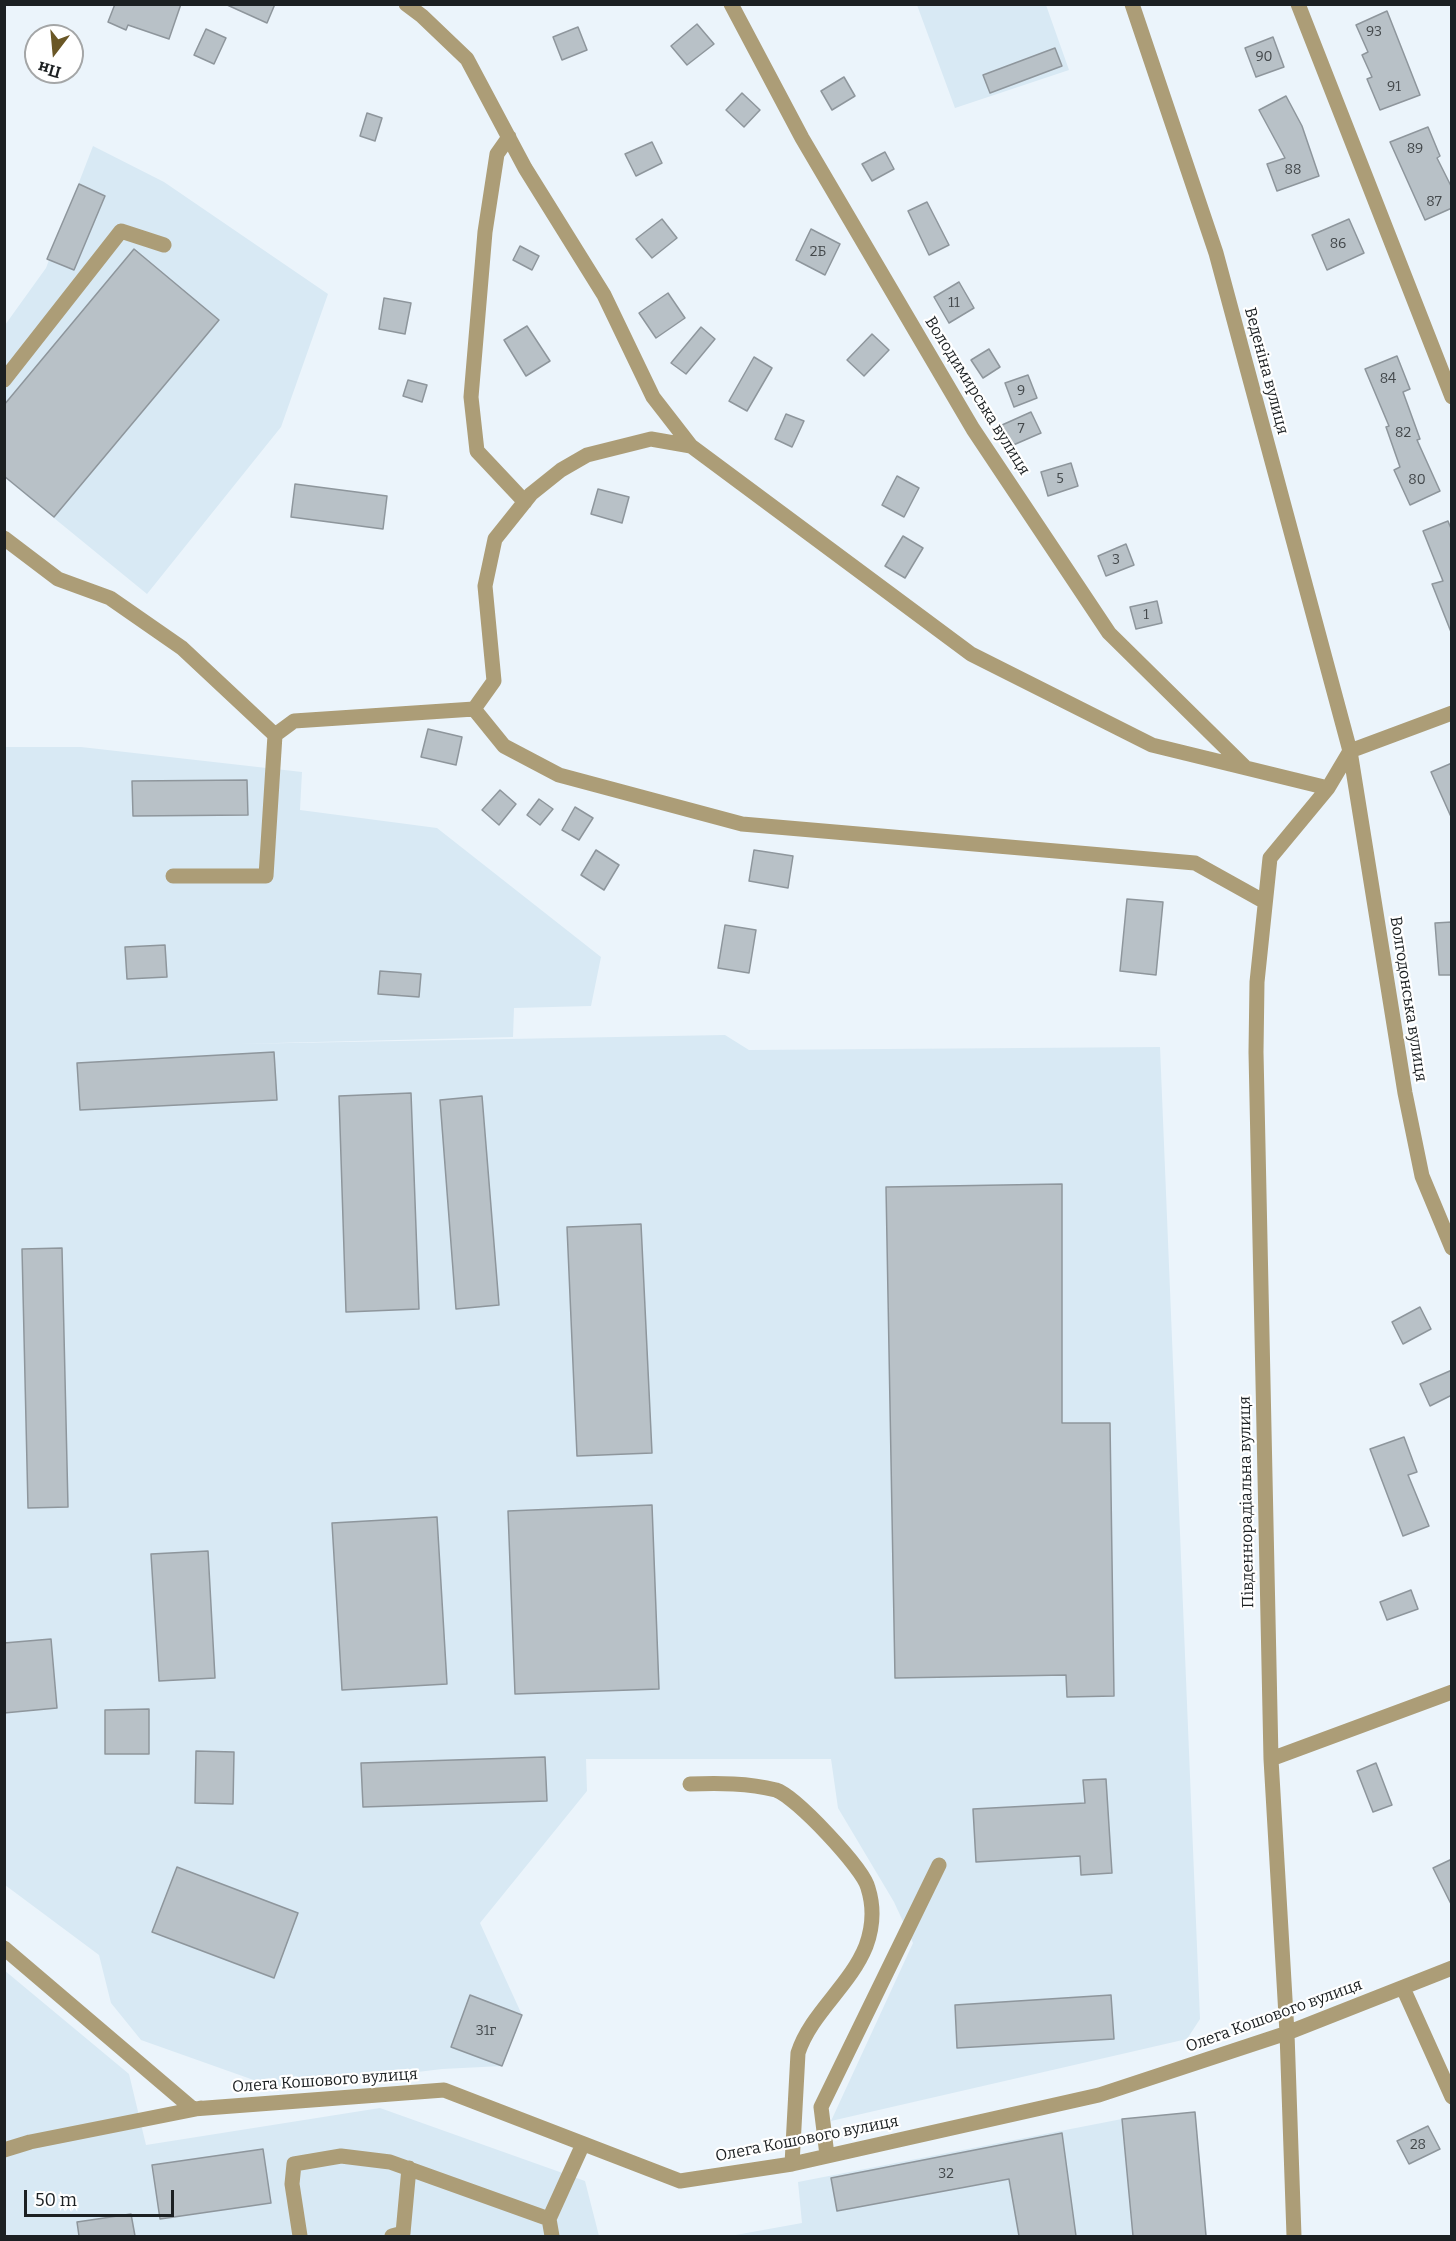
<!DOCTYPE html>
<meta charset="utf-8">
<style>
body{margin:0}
#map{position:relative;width:1456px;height:2241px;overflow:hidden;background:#ebf4fb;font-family:Bitter,serif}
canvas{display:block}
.frame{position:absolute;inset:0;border:6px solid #1c2022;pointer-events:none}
.north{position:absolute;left:24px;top:24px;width:60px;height:60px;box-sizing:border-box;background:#fff;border:2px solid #a4a6a7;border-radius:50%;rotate:196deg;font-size:16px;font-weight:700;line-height:24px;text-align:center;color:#1c2022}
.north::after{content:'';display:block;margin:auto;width:21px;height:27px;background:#6a5726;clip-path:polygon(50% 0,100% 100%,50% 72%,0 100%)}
.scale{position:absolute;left:24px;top:2190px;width:150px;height:27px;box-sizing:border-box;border:3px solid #1c2022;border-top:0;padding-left:8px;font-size:18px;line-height:21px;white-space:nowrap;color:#1c2022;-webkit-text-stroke:4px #fff;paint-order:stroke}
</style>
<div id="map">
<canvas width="1456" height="2241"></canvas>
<div class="frame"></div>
<div class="north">Пн</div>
<div class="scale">50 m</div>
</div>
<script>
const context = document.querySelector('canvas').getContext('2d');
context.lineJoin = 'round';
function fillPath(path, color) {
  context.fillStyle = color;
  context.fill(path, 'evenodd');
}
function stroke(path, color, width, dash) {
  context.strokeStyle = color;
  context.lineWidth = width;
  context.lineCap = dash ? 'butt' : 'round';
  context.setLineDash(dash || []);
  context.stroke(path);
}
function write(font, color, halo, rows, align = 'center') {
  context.font = font + ' Bitter,serif';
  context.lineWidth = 4.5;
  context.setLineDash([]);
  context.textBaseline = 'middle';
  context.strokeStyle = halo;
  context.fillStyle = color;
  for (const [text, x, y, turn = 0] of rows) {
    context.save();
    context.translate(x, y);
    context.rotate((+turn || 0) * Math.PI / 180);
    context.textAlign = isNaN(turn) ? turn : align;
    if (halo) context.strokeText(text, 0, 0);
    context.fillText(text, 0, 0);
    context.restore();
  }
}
fillPath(new Path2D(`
 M917,5H1046L1069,70L955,108Z
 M93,146L164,182L328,294L281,427L147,594L5,478V325L46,268Z
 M4,747H81L302,772L300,810L437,828L601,957L591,1006L514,1008L513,1037L237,1044L725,1035L749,1050L1160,1047L1200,2019L1187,2039L831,2121L913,1943L894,1902L838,1808L831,1759H586L587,1791L480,1923L522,2015L502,2066L442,2069L279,2089L141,2040L111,2003L99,1955L5,1885Z
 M4,1970L129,2074L146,2145L380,2108L585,2181L599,2236H5Z
 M1195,2112L1207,2236H730L802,2223L798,2182L1122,2119Z`), '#d8e9f4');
const building = new Path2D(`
 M115,4H181L169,39L128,25L126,30L108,22Z
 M225,4H275L267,23Z
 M1387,11L1420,95L1380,110L1367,79L1372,77L1362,55L1368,52L1356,25Z
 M697,24L714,44L687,65L671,46Z
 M578,27L587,50L562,60L553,37Z
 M206,29L226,38L214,64L194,55Z
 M1273,37L1284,67L1256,77L1245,48Z
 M1055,48L1062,66L990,93L983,75Z
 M844,77L855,96L832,110L821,91Z
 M742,93L760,110L744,127L726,110Z
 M1286,96L1302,126L1319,176L1277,191L1267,164L1285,158L1259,110Z
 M367,113L382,118L375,141L360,136Z
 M1428,127L1440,156L1437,158L1452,188V208L1425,220L1390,142Z
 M652,142L662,163L636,176L625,154Z
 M885,152L894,169L872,181L862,164Z
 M79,184L105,196L74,270L47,259Z
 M927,202L949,245L929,255L908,211Z
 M662,219L677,238L652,258L636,239Z
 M1349,219L1364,253L1327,270L1312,235Z
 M811,229L840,244L825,275L796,260Z
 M520,246L539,256L532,270L513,260Z
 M134,249L219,320L54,517L4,476V405Z
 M959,282L974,308L949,323L934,297Z
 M668,293L685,318L656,338L639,313Z
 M384,298L411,303L405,334L379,329Z
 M527,326L550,361L526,376L504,340Z
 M701,327L715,339L686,374L671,363Z
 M872,334L889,350L864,376L847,360Z
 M989,349L1000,367L983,378L971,360Z
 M1397,356L1410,389L1403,392L1420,439L1417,440L1440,491L1410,505L1394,470L1400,467L1386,427L1389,426L1365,369Z
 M754,357L772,368L747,411L729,401Z
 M1028,375L1037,398L1014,407L1005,383Z
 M408,380L427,385L422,402L403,396Z
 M1031,412L1041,433L1011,446L1002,425Z
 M786,414L804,421L792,447L775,439Z
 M1071,463L1078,486L1048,496L1041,472Z
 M897,476L919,488L904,517L882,505Z
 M295,484L387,496L383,529L291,517Z
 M598,489L629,497L622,523L591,514Z
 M1448,521L1452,531L1451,632L1432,584L1443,581L1423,531Z
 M903,536L923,548L905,578L885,566Z
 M1126,544L1134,565L1106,576L1098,556Z
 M1157,601L1162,623L1136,629L1130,607Z
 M428,729L462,737L456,765L421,757Z
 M1452,763V819L1431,772Z
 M247,780L248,815L133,816L132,781Z
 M500,790L516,804L499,825L482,810Z
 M539,799L553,809L540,825L527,815Z
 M575,807L593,818L579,840L562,830Z
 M596,850L619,865L604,890L581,875Z
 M754,850L793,856L788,888L749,881Z
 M1127,899L1163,902L1156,975L1120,971Z
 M1452,922V975H1439L1435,923Z
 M725,925L756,930L749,973L718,968Z
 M165,945L167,977L127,979L125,947Z
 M380,971L421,974L419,997L378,994Z
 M274,1052L277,1100L80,1110L77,1063Z
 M411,1093L419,1309L346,1312L339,1096Z
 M482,1096L499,1305L456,1309L440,1100Z
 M1062,1184V1423H1110L1114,1696L1067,1697L1066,1675L895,1678L886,1187Z
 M641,1224L652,1453L577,1456L567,1227Z
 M62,1248L68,1507L28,1508L22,1249Z
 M1420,1307L1431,1329L1403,1344L1392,1322Z
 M1452,1370V1395L1430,1406L1420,1384Z
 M1404,1437L1417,1472L1408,1475L1429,1526L1403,1536L1370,1449Z
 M652,1505L659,1689L515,1694L508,1511Z
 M437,1517L447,1684L342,1690L332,1523Z
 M208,1551L215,1678L159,1681L151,1554Z
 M1411,1590L1418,1609L1387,1620L1380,1602Z
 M51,1639L57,1708L4,1713V1643Z
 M149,1709V1754H105V1710Z
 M196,1751L234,1752L233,1804L195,1803Z
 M545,1757L547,1801L363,1807L361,1763Z
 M1376,1763L1392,1805L1373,1812L1357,1771Z
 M1106,1779L1112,1873L1081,1875L1080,1856L976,1862L973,1809L1085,1803L1083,1780Z
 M1452,1859V1906L1433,1868Z
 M177,1867L298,1913L274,1978L152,1932Z
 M470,1995L522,2015L502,2066L451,2047Z
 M1111,1995L1114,2039L957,2048L955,2005Z
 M1195,2112L1206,2236H1133L1122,2119Z
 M1428,2126L1440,2149L1409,2164L1397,2141Z
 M1062,2133L1076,2236H1019L1009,2179L837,2211L831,2178Z
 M263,2149L271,2203L160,2219L152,2165Z
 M131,2214L135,2236H79L77,2222Z`);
fillPath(building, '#b8c1c7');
stroke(building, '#8e969c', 1.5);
stroke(new Path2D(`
 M406,4L422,16L467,59L525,168L604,295L653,397L691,446L971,654L1152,745L1328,788
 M731,4L802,138L973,429L1109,633L1244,766
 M1132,4L1216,253L1350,751L1405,1093L1422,1176L1452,1248
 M1298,4L1452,397
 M509,137L497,154L485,232L471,397L477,451L525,502
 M4,380L121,231L164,245
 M691,446L651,439L587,455L561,470L531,494L495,539L485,586L494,681L474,709L504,746L559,775L742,824L1195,863L1265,902
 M4,538L58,579L110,598L182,648L275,735L266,876H173
 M275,735L294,721L474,709
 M1271,1759L1452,1692
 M690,1784C719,1783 748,1783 776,1790C795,1796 864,1869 868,1888C874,1907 873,1927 866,1946C850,1986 811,2013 798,2053L792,2164
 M4,1948L193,2109L444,2090L680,2181L792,2164L1099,2095L1287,2033L1452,1968
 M1403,1988L1452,2097
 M4,2150L30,2142L201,2108
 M827,2155L821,2107L939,1865
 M300,2236L292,2184L294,2164L341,2156L390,2162L549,2219
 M392,2236L403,2233L409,2168
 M552,2236L549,2219L583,2144
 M1294,2236L1287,2033L1271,1759L1256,1052L1257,982L1270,858L1328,788L1350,751L1452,713`), '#ac9d77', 15);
write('14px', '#43484b', null, [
 ["93",1374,32],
 ["90",1264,57],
 ["91",1394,87],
 ["89",1415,149],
 ["88",1293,170],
 ["87",1434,202],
 ["86",1338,244],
 ["2Б",818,252],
 ["11",954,303],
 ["84",1388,379],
 ["9",1021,391],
 ["7",1021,429],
 ["82",1403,433],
 ["5",1060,479],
 ["80",1417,480],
 ["3",1116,560],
 ["1",1146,615],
 ["31г",486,2031],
 ["28",1418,2145],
 ["32",946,2174]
]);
write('16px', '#1c2022', '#fff', [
 ["Веденіна вулиця",1266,371,75],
 ["Володимирська вулиця",977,396,58],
 ["Волгодонська вулиця",1408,999,81],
 ["Південнорадіальна вулиця",1247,1502,-91],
 ["Олега Кошового вулиця",1274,2016,-20],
 ["Олега Кошового вулиця",325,2081,-4],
 ["Олега Кошового вулиця",807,2139,-11]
]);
</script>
